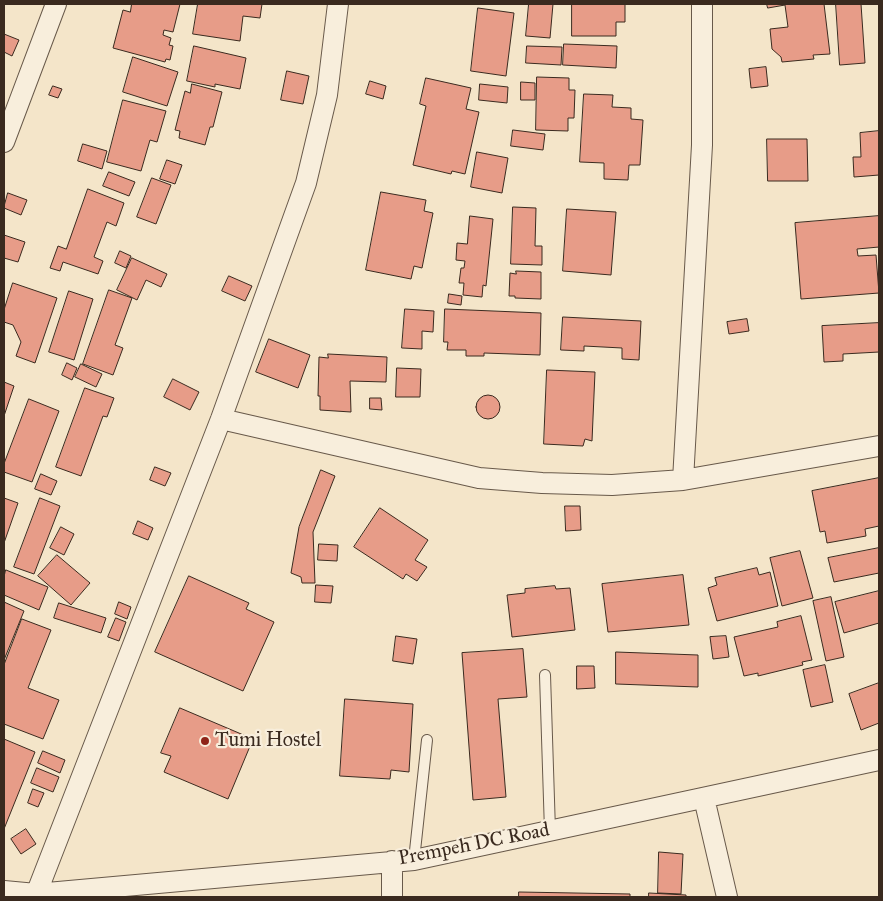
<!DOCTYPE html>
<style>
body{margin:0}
#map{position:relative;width:883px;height:901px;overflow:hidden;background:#f4e5c9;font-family:"IM FELL Great Primer",serif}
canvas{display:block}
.frame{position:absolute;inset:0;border:5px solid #3a2a1f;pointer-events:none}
</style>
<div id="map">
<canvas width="883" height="901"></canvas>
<div class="frame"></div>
</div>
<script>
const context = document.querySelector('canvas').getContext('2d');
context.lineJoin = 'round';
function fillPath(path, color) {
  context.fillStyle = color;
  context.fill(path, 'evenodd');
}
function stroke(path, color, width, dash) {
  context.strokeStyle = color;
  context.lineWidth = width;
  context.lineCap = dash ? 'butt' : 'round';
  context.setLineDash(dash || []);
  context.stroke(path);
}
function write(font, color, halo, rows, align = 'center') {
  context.font = font + ' "IM FELL Great Primer",serif';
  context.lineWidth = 4.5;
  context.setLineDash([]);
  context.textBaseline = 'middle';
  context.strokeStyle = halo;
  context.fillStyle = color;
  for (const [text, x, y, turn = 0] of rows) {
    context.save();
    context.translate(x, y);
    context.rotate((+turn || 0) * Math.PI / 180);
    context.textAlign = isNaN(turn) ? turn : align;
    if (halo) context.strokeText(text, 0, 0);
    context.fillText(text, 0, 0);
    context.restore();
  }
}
const building = new Path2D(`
 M132,4H180L173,32L164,30L163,35L171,38L169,45L173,46L170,60L166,59L165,62L113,48L123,10L130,12Z
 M198,4H262L260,18L243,16L240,41L193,34Z
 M529,4H553L550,38L526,36Z
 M572,4H625V22H616V36H572Z
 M767,4H824L830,54L813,55L814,59L782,62L781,57L772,49L770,29L788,27L785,5L768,8Z
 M836,4H861L865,63L840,65Z
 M478,8L514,13L506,76L471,71Z
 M4,34L19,40L12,56L4,52Z
 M564,44L617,46L616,68L563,65Z
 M194,46L246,58L240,89L215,84V87L187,81Z
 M527,46L562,47L561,65L526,63Z
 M133,57L178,72L167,106L123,92Z
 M766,67L768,86L751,88L749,69Z
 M287,71L309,76L303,104L281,100Z
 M537,77L569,78V90H575L574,118H568V131L536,130Z
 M426,78L471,88L466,109L479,112L465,174L452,171L451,174L413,165L426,106L420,104Z
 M370,81L386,86L383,99L366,94Z
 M521,82L535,83V100H521Z
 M192,84L222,92L213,127H210L205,145L179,138L180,131L175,130L185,91L190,93Z
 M480,84L508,87L507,103L479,100Z
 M53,86L62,89L58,98L49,95Z
 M584,94L613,95L612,107L631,108V119L643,120L640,165H629L628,180L604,179V163L580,162Z
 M123,100L166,111L157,142L150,140L141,171L107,162Z
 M513,130L545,134L543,150L511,146Z
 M879,131V175L854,177L853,157H861L860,133Z
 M767,139H807L808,181H768Z
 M83,144L107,151L102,169L78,161Z
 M477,152L508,158L502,193L471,187Z
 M167,160L182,165L175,184L160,179Z
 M109,172L135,182L129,196L103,186Z
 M152,178L171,185L156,224L137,217Z
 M88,189L124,203L116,226L107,222L94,257L103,261L98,274L63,262L60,271L50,268L58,246L66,249Z
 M381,192L426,200L424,211L433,213L422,268L414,266L411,279L366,270Z
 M8,193L27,200L21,215L4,208Z
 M513,207L536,208L535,246H542V265L511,264Z
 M567,209L616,212L611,275L563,271Z
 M470,216L493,219L486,286L483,285L482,297L463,295L464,283H459L461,268H464L465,261L456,260L457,243L467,244Z
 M879,216V247L857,249L858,256L876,255L879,293L801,299L795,223Z
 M4,235L25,242L18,262L4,258Z
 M120,251L131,256L126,268L115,263Z
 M132,258L167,274L161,287L146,280L137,300L117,290Z
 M516,271L541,272V299L515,298V296H509L510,273L516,274Z
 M229,276L252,286L245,301L222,291Z
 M13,283L57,298L35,363L16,356L21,342L13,325L4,322V310Z
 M109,290L132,298L115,345L123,348L113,375L83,364Z
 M69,291L93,299L74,360L49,352Z
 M449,294L462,296L461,305L448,303Z
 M405,309L434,311L433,332L422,331V349L402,348Z
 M445,309L541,313L540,355L484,353V356H466V350H447L448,342H444Z
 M563,317L641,321L639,360L622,359V348L584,346V351L561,350Z
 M747,319L749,331L729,334L727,322Z
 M879,323V352L843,354V361L824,362L822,326Z
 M269,339L310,355L298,388L256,372Z
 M328,354L387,357L386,382L350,381L351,412L320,410V396H318L319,357L328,358Z
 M67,363L77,368L72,380L62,375Z
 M81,364L102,374L96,387L75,377Z
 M397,368L421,369L420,397H396Z
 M547,370L595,372L592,441L585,439L583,446L544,444Z
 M173,379L199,392L190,410L164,397Z
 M4,382L14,386L4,416Z
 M85,388L114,398L107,417L103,416L81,476L56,467Z
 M476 407a12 12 0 1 1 24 0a12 12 0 1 1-24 0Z
 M370,398H381L382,410L370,409Z
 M29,399L59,411L32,482L4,472V464Z
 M155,467L171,473L165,486L150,480Z
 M321,470L335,476L313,532L315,583H302L301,577L291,573L299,527Z
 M41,474L57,481L51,495L35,489Z
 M879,478V526L865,529L866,536L827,543L825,531L820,532L812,491Z
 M4,498L18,503L4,543Z
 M40,498L60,506L34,574L14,567Z
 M565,506H580L581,530L566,531Z
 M380,508L428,540L415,560L427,567L417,581L406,574L403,579L354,547Z
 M138,521L153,528L148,540L133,534Z
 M61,527L74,534L64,555L50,548Z
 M319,544L338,545L337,561L318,560Z
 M879,548V573L834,582L828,558Z
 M800,551L813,598L782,606L770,558Z
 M57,555L90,583L71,605L38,576Z
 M757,568L759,575L770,572L778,606L717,621L708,588L717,585L715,578Z
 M6,570L48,587L39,610L4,595V577Z
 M683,575L689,625L608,632L602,584Z
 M189,576L249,603L246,609L274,622L243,691L155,652Z
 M316,585L333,586L331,603L315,602Z
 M555,586L556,589L570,588L575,630L512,637L507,595L525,593V589Z
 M879,591V623L844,633L835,602Z
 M831,597L844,657L826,661L813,601Z
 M4,602L24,611L4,660Z
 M119,602L131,607L127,619L115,614Z
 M59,603L106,618L101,633L54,618Z
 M801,616L812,660L802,662L803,665L758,676V673L744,676L734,637L778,627L777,622Z
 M116,618L126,622L119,641L108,637Z
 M22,619L51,630L28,688L59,700L43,739L4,724V665Z
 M396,636L417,639L413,664L393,661Z
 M726,636L729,657L713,659L710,637Z
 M523,649L527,697L498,699L506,797L473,800L462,653Z
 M616,652L698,655V687L616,684Z
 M825,665L833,702L811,707L803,670Z
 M577,666H594L595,688L577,689Z
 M879,683V723L861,730L849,694Z
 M345,699L413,704L409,772L391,770L390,779L340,776Z
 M180,708L253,739L228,799L164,772L171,756L161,753Z
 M4,739L35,752L4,829Z
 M43,751L65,760L60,773L38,763Z
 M37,768L59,777L53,792L31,783Z
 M33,789L44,793L38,807L28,803Z
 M26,829L36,844L21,854L11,839Z
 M659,852L683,854L681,894L658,893Z
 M519,892L630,894V897H519Z
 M649,893L686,895V897H649Z`);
fillPath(building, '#e79c88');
stroke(building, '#3a2a1f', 1);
const lane = new Path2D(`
 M545,675L550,831
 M414,860L427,740`);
const street = new Path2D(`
 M4,142L56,4
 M221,419L479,478L542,483L612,485L683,480L879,446
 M683,480L702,145V4
 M704,798L727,897
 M4,891L36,894L414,860L879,760
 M35,897L221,419L306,183L327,95L338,4
 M392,897V861`);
stroke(lane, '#68594a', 12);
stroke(street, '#68594a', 22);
stroke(lane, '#f8eedc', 10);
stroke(street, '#f8eedc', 20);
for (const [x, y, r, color] of [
 [205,741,5,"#8f2418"]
]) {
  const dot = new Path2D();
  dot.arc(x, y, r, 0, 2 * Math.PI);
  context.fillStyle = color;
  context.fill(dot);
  stroke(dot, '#f8eedc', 2);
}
write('20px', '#3a2a1f', '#f8eedc', [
 ["Tumi Hostel",215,741]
], 'left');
write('20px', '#3a2a1f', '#f8eedc', [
 ["Prempeh DC Road",474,845,-11]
]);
</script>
